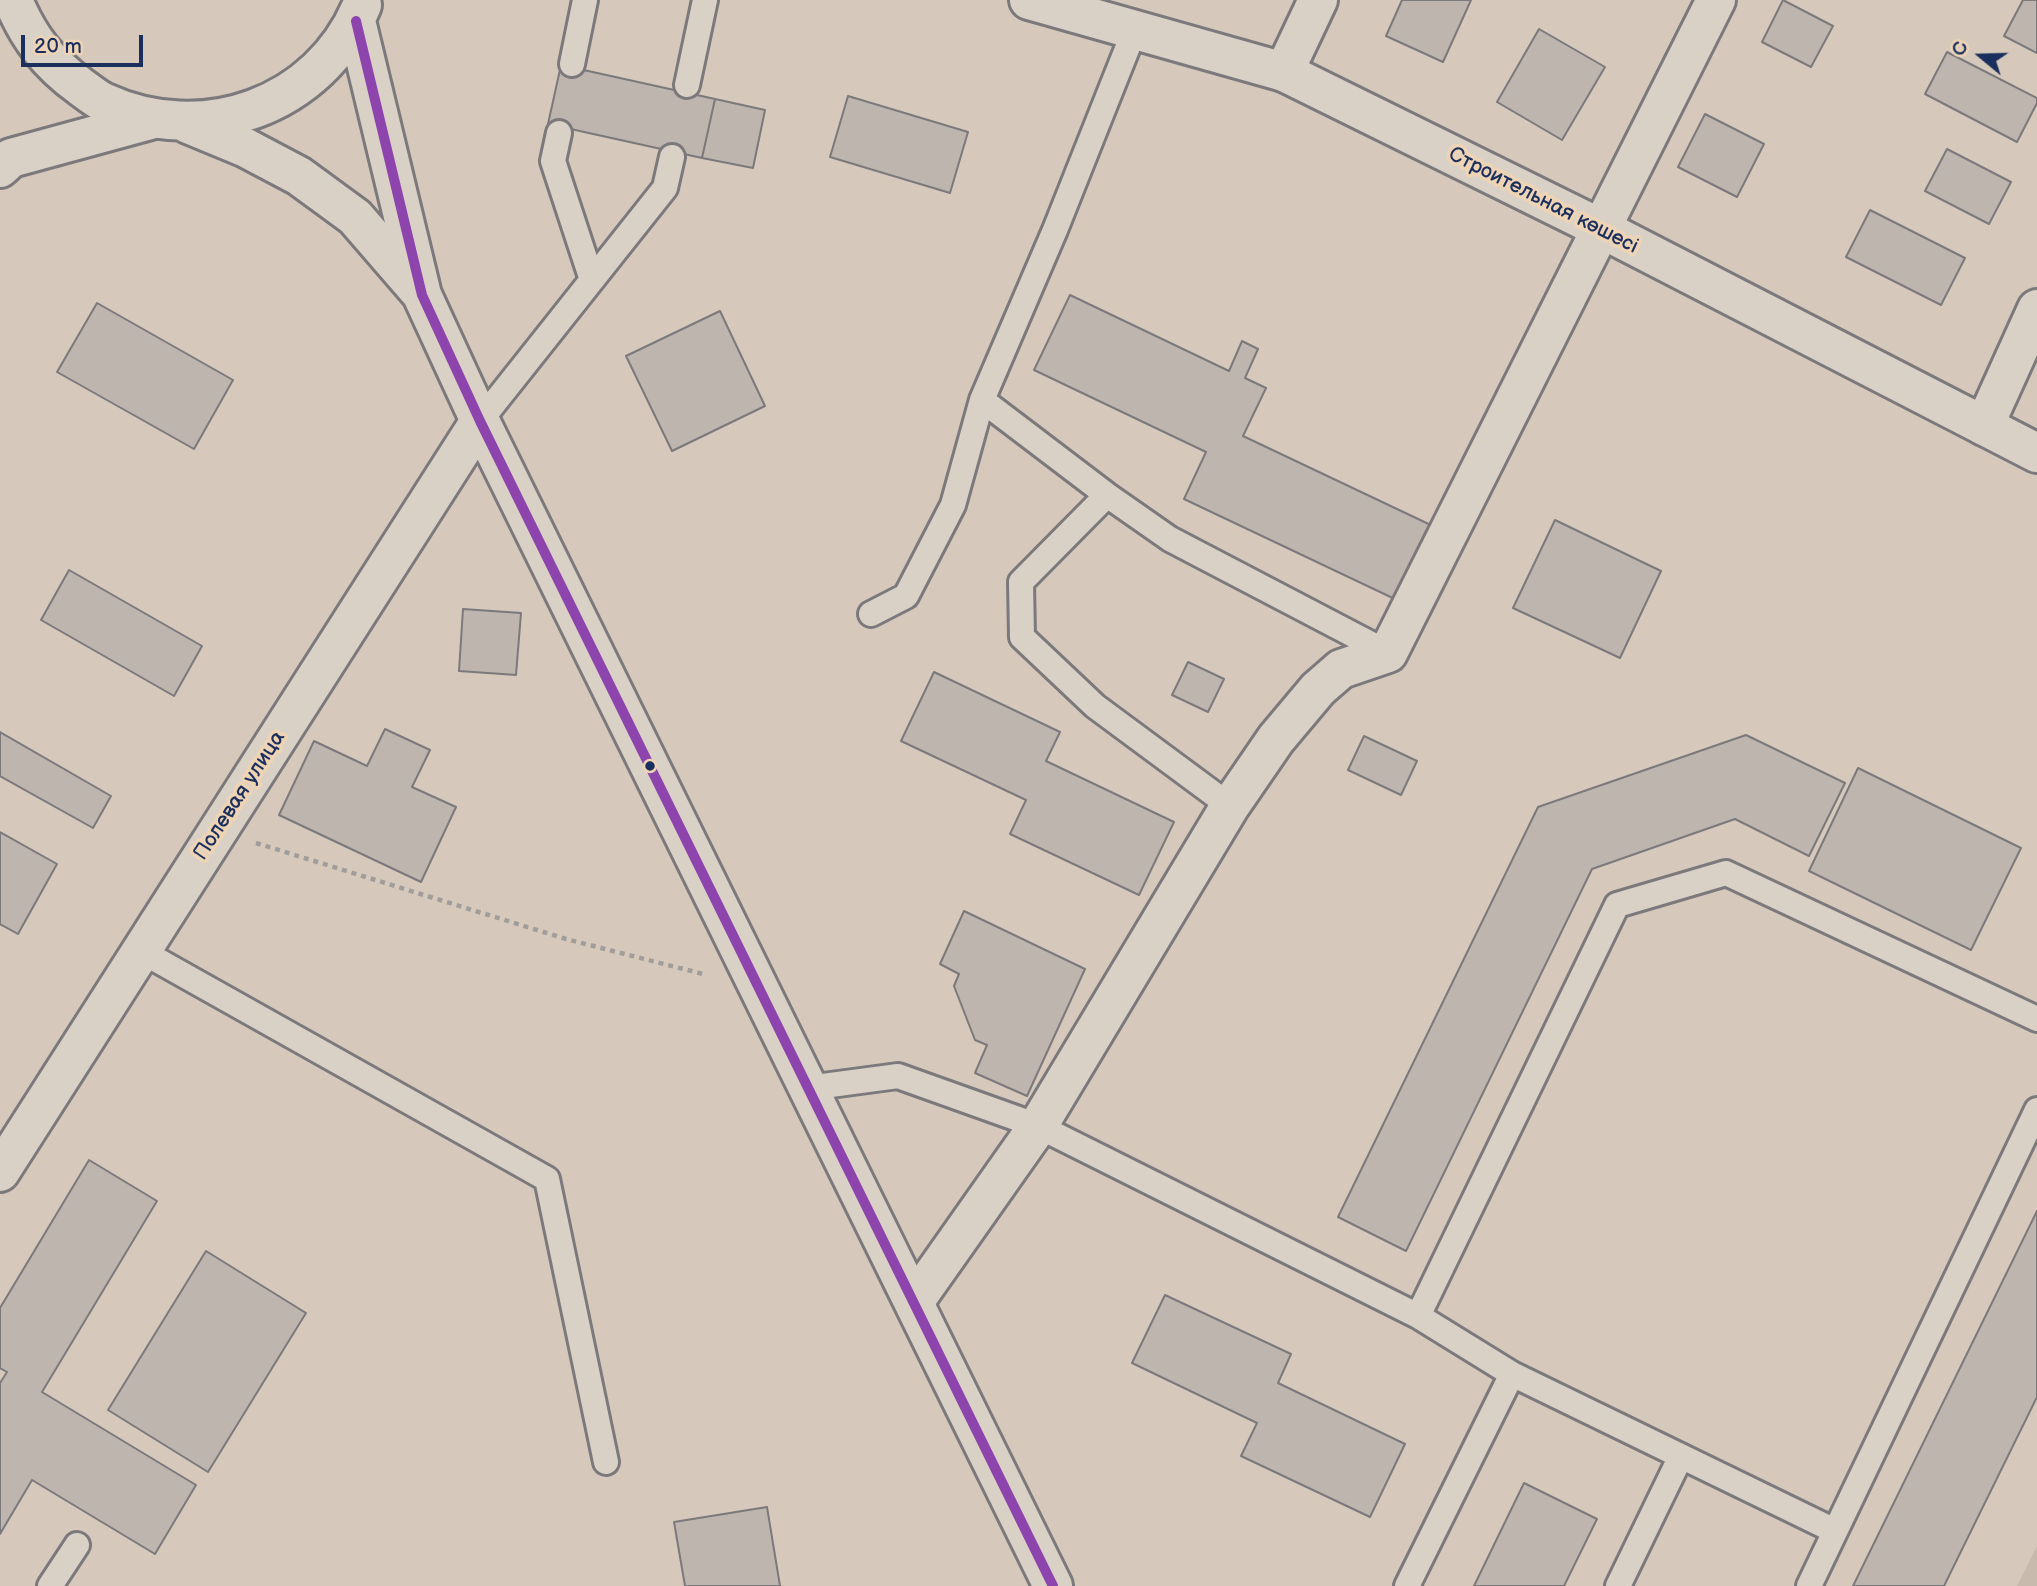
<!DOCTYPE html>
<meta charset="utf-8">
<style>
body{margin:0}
#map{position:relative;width:2037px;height:1586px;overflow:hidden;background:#d6c9bb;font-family:"Balsamiq Sans",sans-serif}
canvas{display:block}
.north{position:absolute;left:1946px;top:21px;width:70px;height:70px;-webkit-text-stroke:5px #eed4b5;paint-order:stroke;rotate:289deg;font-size:19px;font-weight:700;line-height:28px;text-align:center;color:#1b2f5e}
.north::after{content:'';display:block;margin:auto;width:24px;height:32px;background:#1b2f5e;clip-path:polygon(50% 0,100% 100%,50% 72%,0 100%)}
.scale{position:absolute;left:21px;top:35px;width:122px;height:32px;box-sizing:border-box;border:4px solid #1b2f5e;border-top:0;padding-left:9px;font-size:21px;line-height:24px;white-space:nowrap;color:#1b2f5e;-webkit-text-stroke:5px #eed4b5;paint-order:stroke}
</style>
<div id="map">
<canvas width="2037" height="1586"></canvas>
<div class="north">С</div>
<div class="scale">20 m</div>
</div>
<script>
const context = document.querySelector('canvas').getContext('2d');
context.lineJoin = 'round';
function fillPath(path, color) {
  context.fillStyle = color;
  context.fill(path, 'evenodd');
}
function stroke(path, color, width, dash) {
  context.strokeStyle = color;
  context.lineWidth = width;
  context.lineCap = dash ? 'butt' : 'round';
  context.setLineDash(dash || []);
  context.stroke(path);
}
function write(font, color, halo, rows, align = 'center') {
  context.font = font + ' "Balsamiq Sans",sans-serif';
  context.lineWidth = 7;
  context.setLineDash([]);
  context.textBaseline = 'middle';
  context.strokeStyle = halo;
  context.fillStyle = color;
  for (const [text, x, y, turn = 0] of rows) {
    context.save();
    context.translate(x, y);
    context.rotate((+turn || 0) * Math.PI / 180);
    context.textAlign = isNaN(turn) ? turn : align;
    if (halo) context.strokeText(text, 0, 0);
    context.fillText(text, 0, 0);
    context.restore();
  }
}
fillPath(new Path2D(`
 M2037,1546V1586H2017Z`), '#c8baac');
const building = new Path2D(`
 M1402,0H1471L1443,62L1386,36Z
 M1783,0L1833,26L1811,67L1762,42Z
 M2023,0H2037V53L2004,36Z
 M1539,29L1605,67L1562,140L1497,102Z
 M1947,52L2037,98V103L2017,142L1925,94Z
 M561,65L715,99L702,158L548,124Z
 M848,96L968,132L950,193L830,157Z
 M715,99L765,110L753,168L702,158Z
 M1705,114L1764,144L1737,197L1678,167Z
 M1947,149L2011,182L1989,224L1925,191Z
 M1870,210L1965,258L1941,305L1846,257Z
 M1070,295L1229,371L1242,341L1258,349L1245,378L1266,388L1243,436L1435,527L1399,601L1184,499L1206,452L1034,370Z
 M97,303L233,380L194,449L57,372Z
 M720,311L765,406L672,451L626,356Z
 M1555,520L1661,571L1620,658L1513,608Z
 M69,570L202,646L174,696L41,620Z
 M463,609L521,613L516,675L459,671Z
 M1188,662L1224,679L1208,712L1172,695Z
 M934,672L1060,732L1046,761L1174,822L1139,895L1010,834L1026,800L901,741Z
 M385,729L430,750L412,787L456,807L421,882L279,815L314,741L367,766Z
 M0,732L111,796L93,828L0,776Z
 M1746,735L1845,783L1809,856L1735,819L1592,869L1406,1251L1338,1217L1538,807Z
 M1364,736L1417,761L1401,795L1348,770Z
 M1858,768L2021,848L1971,950L1809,871Z
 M0,832L57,864L18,934L0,924Z
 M964,911L1085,969L1027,1096L975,1073L987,1045L975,1040L954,986L959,974L940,964Z
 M89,1160L157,1201L42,1392L196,1485L155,1554L32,1480L0,1534V1383L7,1372L0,1368V1308Z
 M2037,1211V1397L1944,1586H1853Z
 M206,1251L306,1313L208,1472L108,1410Z
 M1165,1295L1291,1354L1278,1383L1405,1444L1370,1517L1241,1456L1257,1423L1132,1363Z
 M1524,1483L1597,1519L1564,1586H1474Z
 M767,1507L780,1586H685L674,1522Z`);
fillPath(building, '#beb5ae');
stroke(building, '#7b797c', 2);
const lane = new Path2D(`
 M572,64L585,0
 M687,85L705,0
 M559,133L553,161L592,280
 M982,400L1107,495L1170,539L1388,653
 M480,421L665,188L672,157
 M1107,495L1021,582L1022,637L1095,706L1230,806
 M871,614L906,596L953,505L982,400L1055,230L1135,29
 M141,951L547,1179L606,1462
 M808,1088L898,1076L1038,1126L1418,1316L1512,1374L1835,1531
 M1418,1316L1617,905L1726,873L2037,1019
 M50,1586L77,1545
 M1407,1586L1512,1374
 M1618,1586L1681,1456
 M1809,1586L2037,1110`);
const street = new Path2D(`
 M1284,72L1318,0
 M0,168L11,158L154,119
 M1984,426L2037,309
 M0,1172L480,421
 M914,1302L1038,1126L1230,806L1276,739L1318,689L1341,669L1388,653L1716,0`);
const secondary = new Path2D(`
 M13,0C28,37 48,63 81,87C88,92 95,98 103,102C202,148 320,107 362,5
 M1029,0L1284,72L1602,229L2037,453
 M356,21L422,295L480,421L1053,1586
 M188,124L246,148L299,176L355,217L419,291`);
stroke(lane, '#7b797c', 30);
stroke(street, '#7b797c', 44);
stroke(secondary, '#7b797c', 44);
stroke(new Path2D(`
 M256,843L566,939L707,975`), '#a09d9b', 4.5, [5, 5]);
stroke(lane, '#dad1c6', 24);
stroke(street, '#dad1c6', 38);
stroke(secondary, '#dad1c6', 38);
stroke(new Path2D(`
 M356,21L422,295L480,421L1053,1586`), '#8e44ad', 10);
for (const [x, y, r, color] of [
 [650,766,6,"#1b2f5e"]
]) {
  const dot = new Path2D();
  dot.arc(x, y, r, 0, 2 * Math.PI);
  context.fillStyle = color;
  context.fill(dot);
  stroke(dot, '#eed4b5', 2.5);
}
write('21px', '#1b2f5e', '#eed4b5', [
 ["Строительная көшесі",1543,201,27],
 ["Полевая улица",240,796,-57]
]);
</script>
